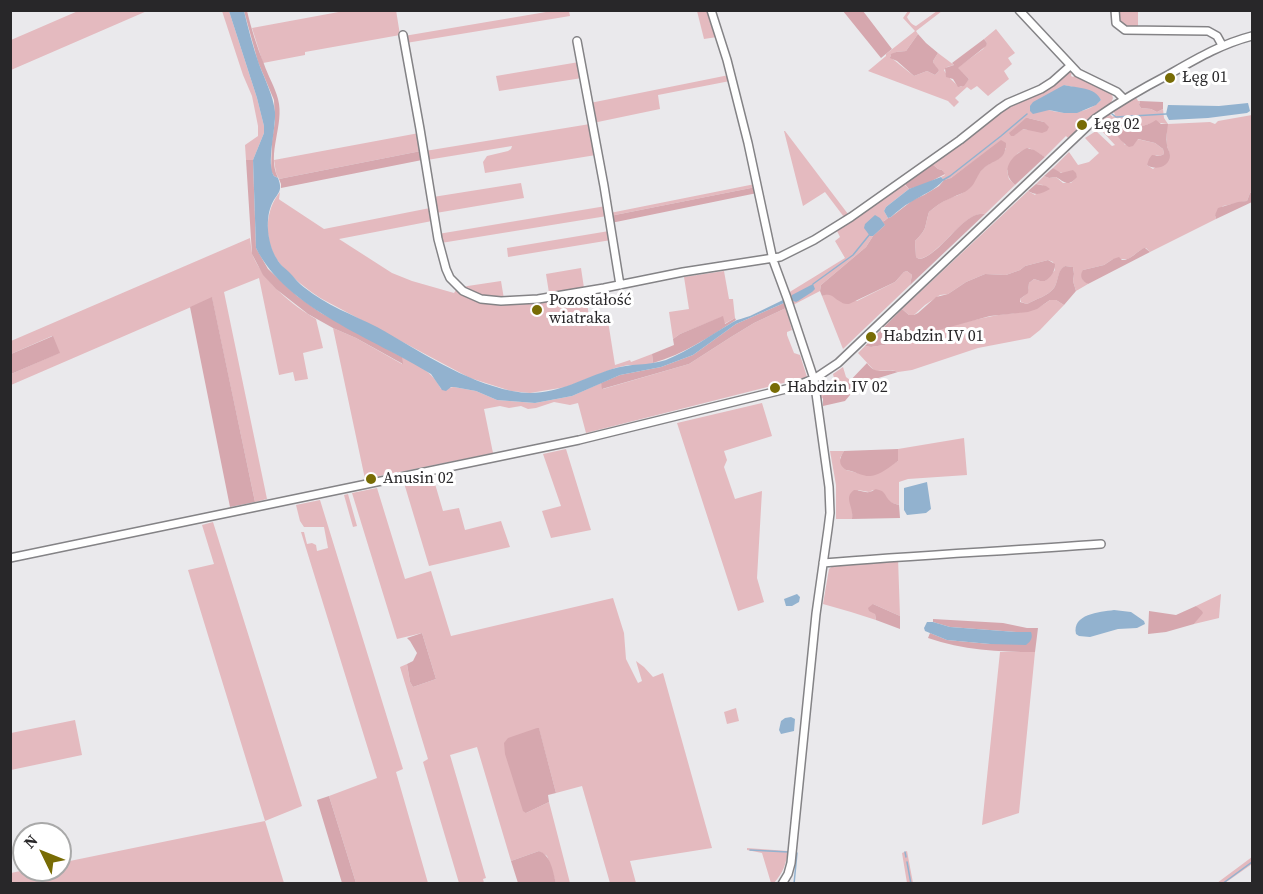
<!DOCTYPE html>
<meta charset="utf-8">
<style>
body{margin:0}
#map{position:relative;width:1263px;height:894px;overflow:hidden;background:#eae9ec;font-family:"Source Serif 4",serif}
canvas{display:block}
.frame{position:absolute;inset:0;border:12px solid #282729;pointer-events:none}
.north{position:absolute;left:12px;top:822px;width:60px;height:60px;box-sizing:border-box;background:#fff;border:2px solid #a9a9a9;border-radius:50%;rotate:313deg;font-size:16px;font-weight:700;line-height:24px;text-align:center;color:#282729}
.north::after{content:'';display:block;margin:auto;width:21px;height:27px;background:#786c05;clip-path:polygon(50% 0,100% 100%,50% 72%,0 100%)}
</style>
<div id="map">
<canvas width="1263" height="894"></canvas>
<div class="frame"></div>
<div class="north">N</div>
</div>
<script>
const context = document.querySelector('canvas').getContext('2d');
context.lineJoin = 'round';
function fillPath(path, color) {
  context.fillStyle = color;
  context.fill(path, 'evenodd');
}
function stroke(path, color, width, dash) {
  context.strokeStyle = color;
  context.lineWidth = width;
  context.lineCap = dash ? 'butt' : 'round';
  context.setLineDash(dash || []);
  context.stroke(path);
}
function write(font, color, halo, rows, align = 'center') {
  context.font = font + ' "Source Serif 4",serif';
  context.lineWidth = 6;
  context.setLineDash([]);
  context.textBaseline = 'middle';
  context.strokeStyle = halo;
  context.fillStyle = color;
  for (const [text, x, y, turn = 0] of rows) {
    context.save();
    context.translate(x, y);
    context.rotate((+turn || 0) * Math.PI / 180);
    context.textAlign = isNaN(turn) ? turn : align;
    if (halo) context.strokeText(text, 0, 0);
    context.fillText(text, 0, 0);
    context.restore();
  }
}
fillPath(new Path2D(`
 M396,10L400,35L305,52V55L263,63L252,28L344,11Z
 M78,11H147L11,70V40Z
 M222,11H229L257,98L264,126V133L253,160H246L245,145L258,136V126L252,96L243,75Z
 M552,11H569L570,16L406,43L404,36Z
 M697,11H709L717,37L704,39Z
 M908,11H911L907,17C909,21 912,25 916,26L937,11H942L916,31L918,34L906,51L896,52L890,56C892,59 908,71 914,76L927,71L935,75L939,71L934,65L933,61L938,53L954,65L947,67L944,70C946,75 957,86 961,87L969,79L957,68L983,49L987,43L984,39L996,29L1015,53L1008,58L1012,64L1004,71L1009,79L988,96L977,86L971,90L967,87L955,98L959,102L954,107L948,101L868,71L886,56V54L915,31L903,18Z
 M1116,11H1138V29L1125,27L1118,23Z
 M579,62L582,78L499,91L496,76Z
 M1070,70L1072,71L1071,76L1073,77L1076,74L1111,92L1113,98L1111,103L1090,117L1078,128V129L1068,138L1066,136L1045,157L1029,148L1018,153L1007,171L1009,179L1015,185L985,214C963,211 939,257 919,259L916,257L915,241C928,228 924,228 929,212C935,207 941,202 948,199C954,196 961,195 965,191C974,184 977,172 986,166C996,159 1001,161 1006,148H992L951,178L944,180L941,177L945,175L942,170L938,169L931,163L1004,107ZM1064,85L1091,91L1101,100C1088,114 1066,115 1049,110ZM1028,118L1044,122L1029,130L1022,129L1014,136Z
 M729,75L730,81L658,95L660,109L593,123L590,103Z
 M1136,97L1138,101H1140L1139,105L1141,108L1151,109L1157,112L1163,109L1164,118L1168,124L1210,122L1215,124L1218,121L1252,115V192L1250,193L1247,201L1223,206L1215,215L1216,219L1150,252L1146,248C1138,250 1134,256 1128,259H1113L1104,265L1083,270V280L1088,284L1076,291L1073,281L1074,274L1073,267L1065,266C1057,271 1059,280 1054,288C1048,296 1036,299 1027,304L1021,302L1020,299C1026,295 1029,291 1029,283L1034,279L1040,281H1045L1055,270L1053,262L1048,260L1025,266L1020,270L1006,275L985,274L966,282L948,294L940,295L925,305L914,315H909L902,309L1028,191L1035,195L1043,185L1036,184L1044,176L1049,178L1056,177L1063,183H1071L1077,176L1058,172L1053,168L1069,152L1078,165L1089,162L1099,153L1085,138L1096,131L1112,146L1115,145L1101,130L1093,125L1108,113L1113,117L1115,114L1112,111ZM1154,122L1167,124V146L1170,155L1153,169L1147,165L1156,155L1160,156L1164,154L1163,149L1155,143L1137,139L1125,145L1114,128V124C1127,129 1141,128 1154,122Z
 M590,124L596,155L485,173L483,162L487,156L508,151L511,149L512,146L427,160L425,151Z
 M784,131H785L848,214L844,217L825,192L803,206Z
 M419,133L421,151L279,179L276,173L274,160Z
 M902,182L909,189L886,207L884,211L888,218L884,221L885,225L873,236L866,247L821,285L820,291L793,305L788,293L845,258L835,241L840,237L836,229Z
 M521,183L524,198L436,213L433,197Z
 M755,184L756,187L610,216V213Z
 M280,192L279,199L280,200L324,229L430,208L432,221L339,239L392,273L412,281L454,293L456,290L470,297L540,301L586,294L590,325L608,321L615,365L630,360L631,362L652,354L653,363L646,365H628L615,368L566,387L530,393L511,391L470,378L322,299C308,290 285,273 276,258C264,238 265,210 280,192Z
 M606,206L607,216L441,243L438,234Z
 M609,231L611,240L508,257L507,248Z
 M250,238C251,244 251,251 253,256C264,282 292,305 316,319L323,348L303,353L308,379L295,381L293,372L279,375L259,278L224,292L267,499L255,502L212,298L11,385V374L59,353L52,336L11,354V341Z
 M581,268L584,288L549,293L546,274Z
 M724,271L729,299H733L735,318L724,324L722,317L680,334L673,339L669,312L689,309L684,277Z
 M907,271L912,275L910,285L843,349L822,296L827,294L857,301L895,282L904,272Z
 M501,281L504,299C488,298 475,295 461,287Z
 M1050,300H1056L1064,305L1040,330L1030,338L978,348L912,370L898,372L892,370L875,371L871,367L858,353L865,346L871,347L884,345C919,336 953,324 988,317C1009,312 1032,315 1050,300Z
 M786,308L792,330L787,332V335L794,353L800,355L807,377L586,433L578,403L570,405L554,402L536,408L528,409L521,406L509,408L500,406L484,409L493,453L365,479L333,328L356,338L402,364V357C418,365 433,372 441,389L454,387L476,391L497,400L535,403L572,396L601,383L603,389L689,364L731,337L754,323Z
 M843,367L846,377L850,380C844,390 835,389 826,394L823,398L821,399L819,387H826L832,383L834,378L833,374Z
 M762,403L772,436L724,451L727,460L724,467L735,499L762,491L757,578L764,602L738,611L677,423Z
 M964,438L967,475L908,479L899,482V505L892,503L873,490L869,492L858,490L852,509V519H836V485L830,451H844L840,458L846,470L870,476L898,461V449Z
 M566,449L591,530L551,538L542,511L561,506L543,454Z
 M433,477L443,511L459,508L465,530L501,521L510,547L429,566L404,483Z
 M377,488L405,579L431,571L451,636L613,598L624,633L626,659L638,683L642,681L636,661L644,667L653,677L663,673L712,848L630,861L636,883H610L582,786L556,793L539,729L537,728L526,813L549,802L570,883H556L547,856L539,851L511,861L477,747L450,755L486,878L483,879L484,883H459L423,762L428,759L400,667L407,664L410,682L413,687L436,679L422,633L397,639L352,493Z
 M348,494L357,526L353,527L344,495Z
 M320,500L403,769L396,772L428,883H356L329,796L377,778L301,532H304L307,544L312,543L316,545L317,551L328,548L324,527H304L300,521L296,505Z
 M213,522L302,806L265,821L284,883H11V873L25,870H60V863L265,821L188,570L214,564L202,525Z
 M898,558L900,616L873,604L876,620L851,612L823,604L829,569L834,565Z
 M1221,594L1219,618L1194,624L1198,618V609L1196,606Z
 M1000,652H1035L1019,813L982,825Z
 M736,708L739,721L727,724L724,712Z
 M75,720L82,755L11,770V733Z
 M747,848L788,851C786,864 783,873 774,883H771L762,853L747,850Z
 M907,851L913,883H907L902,853Z
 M1252,857V864L1225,883H1217Z`), '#e4babf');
fillPath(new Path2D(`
 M244,11H247C251,28 257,47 264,64C268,76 275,87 278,99C285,125 266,153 278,178L274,176L271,171L272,141L275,121L274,100L258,62Z
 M843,11H863L892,49L881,58Z
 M918,34L926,43L938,53L933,61C934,66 938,67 939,71L935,75L927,71L914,76L897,61L890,58L891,54L896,52L906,51Z
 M984,39L987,43L986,46L958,68L969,79L964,86L958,87L953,79L946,77L945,68L954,65L952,63Z
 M1140,101L1163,102V109L1157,112L1151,109L1141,108L1139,105Z
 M1026,118H1028L1044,122L1049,127L1047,131L1042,133L1023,129L1014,136H1011L1009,133Z
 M1156,120L1161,124H1168C1167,131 1166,138 1167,145C1167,148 1170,152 1170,155C1170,167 1155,171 1147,165L1149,159L1152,155L1160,156L1164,154L1163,149L1155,143L1138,139L1133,146L1129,147C1121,142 1114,133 1113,124C1127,130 1144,128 1156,120Z
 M1001,140L1006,143C1006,162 993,159 983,169C977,174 976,183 970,188C964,194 956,195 949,199C941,202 935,207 929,212C924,228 928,228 915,241L916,257L919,259C940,257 963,210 985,214L910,285L912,275L907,271L904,272L895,282L849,304C847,304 843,304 841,302C833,298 832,292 822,296L820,291L821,285L866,247L873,236L885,225L883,222L888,218L891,217L913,200L924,195L939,186L944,180L951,178Z
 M1027,148L1034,150L1045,157L1015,185C999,170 1011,156 1027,148Z
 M421,151L422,160L281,188V184L279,179Z
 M246,160H253L256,248L268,269L297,296L321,313L402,357L403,364L356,338L333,328L308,314L276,289L263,275L252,254Z
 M931,163L938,169L942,170L945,174L924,185L909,189L903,182Z
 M1053,168L1061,173L1073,170L1076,173L1077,177C1068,187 1066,183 1056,177L1049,178L1044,176Z
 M1036,184L1046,186L1050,189C1041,194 1037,196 1028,191Z
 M756,187L757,193L611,223L610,216Z
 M1252,192V202L1216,219L1215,215L1218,208L1238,202L1247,201L1250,193Z
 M1144,248H1145L1150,252L1088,284C1082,281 1079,276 1083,270L1104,265L1113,259L1119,257L1122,260C1131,260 1136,252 1144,248Z
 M1048,260L1055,264C1055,272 1051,277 1045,281H1040L1034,279L1029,283L1028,293L1020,299V302L1027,304C1036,299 1048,296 1054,288C1059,280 1057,270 1065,266L1073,267L1074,274L1073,281L1076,291L1064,305L1056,300H1050L1037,309L1028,312L990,316L884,345L871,347L865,346L902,309L909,315H914L918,313L936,297L948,294L966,282L985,274L1006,275L1020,270L1025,266Z
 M212,297L255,502L230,507L190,307Z
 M784,303L786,308L754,323L731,337L689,364L602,389L601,383L620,375L661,367L693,355L736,324Z
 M723,316L725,324L735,318L736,320C709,337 684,354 653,363L652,354L674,345L673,339L680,334Z
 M53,336L60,353L11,374V354Z
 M867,363C877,377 885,367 898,372L859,384L845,401L823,406V396L826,394L845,386Z
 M898,449V461C891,466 880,475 871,476C864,477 854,471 846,470C838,464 839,459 844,451Z
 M854,490C859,490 865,493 869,492C875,491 874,488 879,490C888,492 884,502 899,505L900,518L852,519C854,506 843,498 854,490Z
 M873,604L900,616V629L876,620L875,614L869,611L868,608Z
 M1196,606L1202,611L1203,613L1194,624L1166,632L1148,634L1149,611L1176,615Z
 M933,619L1003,623L1027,628H1038L1035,652C999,652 962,650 928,638L930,633L947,640L990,644L1030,632H1016L950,627L933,622Z
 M422,633L436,679L413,687L410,682L407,664L413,661L417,653L410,641L407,638Z
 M537,728H539L556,793L548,795L549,802L526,813L523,811L505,754L504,743L508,738Z
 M329,796L356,883H342L317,800Z
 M539,851C551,855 553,872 556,883H518L511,861Z`), '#d6a7ae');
fillPath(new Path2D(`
 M229,11H244C248,28 253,47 259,64C265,80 273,95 275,112C276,129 266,164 274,176L278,178C284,193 276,193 271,206C265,221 268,245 277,259C279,264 285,268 289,272C294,277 299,284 305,288C326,305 353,315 377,327C420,351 463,381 512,391C550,399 578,380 612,369C630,363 648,366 666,360C690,350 711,335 733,322C738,319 745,318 750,316C761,311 772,305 783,300L784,303L736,324L693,355L661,367L620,375L572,396L535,403L497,400L476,391L454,387H451L446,391L442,390L431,374C375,339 286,309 256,248L253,160L264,133V126L257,98Z
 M1064,85C1077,88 1095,87 1101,100L1096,105L1077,113H1064L1049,110L1033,114L1030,111V106L1033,102Z
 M1248,103L1250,111L1247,113L1208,118L1169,120L1166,114L1168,105L1219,106Z
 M941,177L944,180C934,191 922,195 911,202C903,206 897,212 891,217L888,218L884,211L886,207L909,189Z
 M875,215L880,218L885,225L873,236H870L864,228L865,224Z
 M813,284L815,289L812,292L798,301L796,302L791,300L792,295Z
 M927,482L931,509L926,513L907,515L904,510V488Z
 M797,594L800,597L799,602L792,606H786L784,599Z
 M1114,610L1131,612L1144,621L1145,624L1137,628L1118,629L1090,637L1079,636L1076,634C1072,614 1099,612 1114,610Z
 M927,622H933L950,627L1016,632H1031C1033,638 1031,641 1026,645L990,644L947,640L925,631L924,628Z
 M791,717L795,719L794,731L781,734L779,730L781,721L785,718Z`), '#92b2cf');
stroke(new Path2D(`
 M1112,114L1116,117L1166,114
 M943,180L950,176L1001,136L1027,114
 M813,284L853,255L870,234
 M750,850L788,852
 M905,852L906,857
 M907,862L911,884
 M794,884L797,853
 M1222,884L1252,862`), '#92b2cf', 1.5);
const minor = new Path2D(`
 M711,10L727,60L748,143L773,260L787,298L814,379L829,487L830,513L828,529L816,614L791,863L788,874L782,884
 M1019,10L1078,73L1117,92L1124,99
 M1115,10L1116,23L1125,30L1208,31L1217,36L1222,45
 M403,35L420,129L438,239L446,269L450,278L463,291L481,299L501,301L538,299L604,288L683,272L780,257L814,240L851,217L960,140L999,109L1008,103L1041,89L1052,82L1070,66
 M577,41L604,186L620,285
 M10,558L579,440L790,388L814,379L838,363L1096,118C1119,102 1143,88 1168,75C1196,59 1221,44 1252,36
 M823,563C916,555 1008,551 1101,544`);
stroke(minor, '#848386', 10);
stroke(minor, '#fff', 7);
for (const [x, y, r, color] of [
 [1170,78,6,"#786c05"],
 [1082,125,6,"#786c05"],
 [537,310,6,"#786c05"],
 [871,337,6,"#786c05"],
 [775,388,6,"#786c05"],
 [371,479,6,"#786c05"]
]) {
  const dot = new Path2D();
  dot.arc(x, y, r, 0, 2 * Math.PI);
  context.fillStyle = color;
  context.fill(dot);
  stroke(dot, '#fff', 2);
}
write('16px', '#282729', '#fff', [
 ["Łęg 01",1182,78],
 ["Łęg 02",1094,125],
 ["Pozostałość",549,301],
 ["wiatraka",549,319],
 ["Habdzin IV 01",883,337],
 ["Habdzin IV 02",787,388],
 ["Anusin 02",383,479]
], 'left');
</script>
